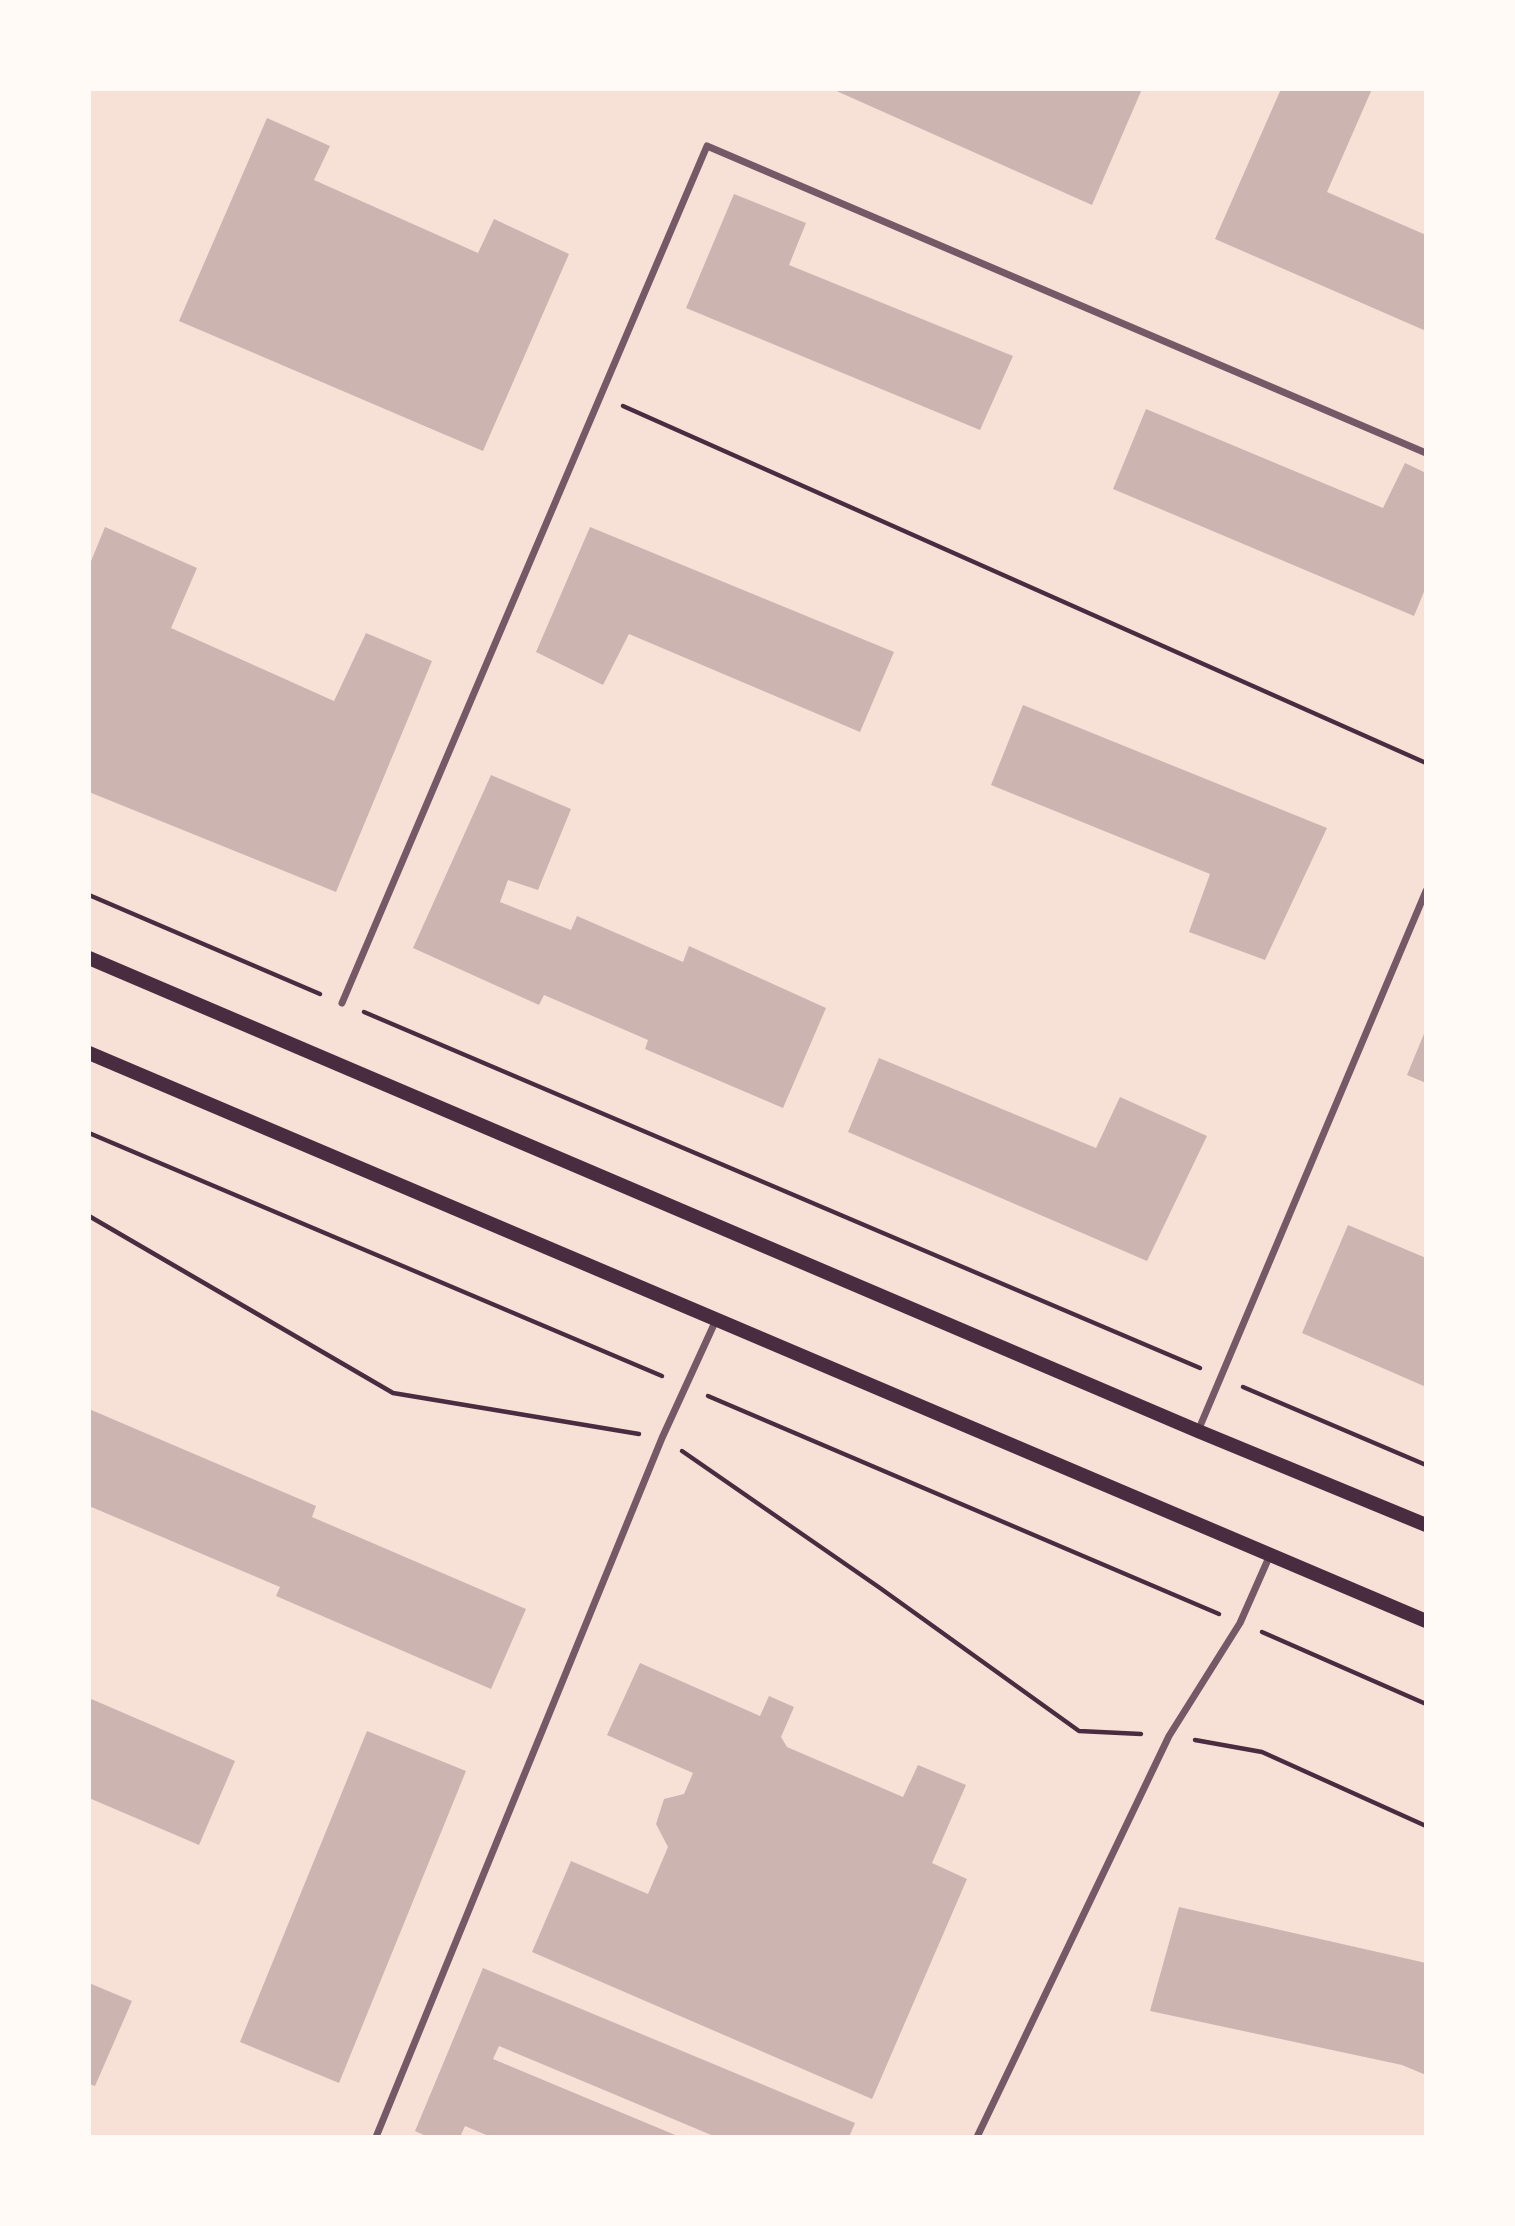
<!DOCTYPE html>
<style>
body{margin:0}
#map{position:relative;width:1515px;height:2226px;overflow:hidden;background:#f7e1d7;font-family:Lato,sans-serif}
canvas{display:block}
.frame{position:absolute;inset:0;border:91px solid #fffaf5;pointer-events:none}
</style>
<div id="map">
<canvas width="1515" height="2226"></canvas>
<div class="frame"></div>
</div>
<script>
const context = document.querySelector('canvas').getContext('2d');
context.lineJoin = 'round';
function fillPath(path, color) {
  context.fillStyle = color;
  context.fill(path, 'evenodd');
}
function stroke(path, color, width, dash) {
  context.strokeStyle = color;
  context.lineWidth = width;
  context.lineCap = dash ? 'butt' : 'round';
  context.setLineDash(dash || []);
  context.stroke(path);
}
fillPath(new Path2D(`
 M832,89H1142L1092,205Z
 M1281,89H1372L1327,192L1426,235V331L1215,239Z
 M267,118L330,146L314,180L478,253L494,219L569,254L483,451L179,321Z
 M734,194L806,223L789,265L1013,356L980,430L686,308Z
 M1146,409L1383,508L1405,463L1426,473V587L1414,616L1113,489Z
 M105,527L197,568L171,628L334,701L366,633L432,661L336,892L89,792V566Z
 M590,527L894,652L860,732L629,634L603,685L536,652Z
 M1023,705L1327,828L1265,960L1189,932L1210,874L991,785Z
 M491,775L571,809L538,890L508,880L500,902L571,930L577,916L683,962L689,946L826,1008L783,1108L645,1049L648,1040L544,995L539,1005L413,948Z
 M1426,1029V1083L1407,1075Z
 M879,1058L1096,1148L1120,1097L1207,1136L1147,1261L848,1132Z
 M1348,1225L1426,1258V1387L1302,1333Z
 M89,1409L316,1506L312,1517L526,1609L491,1689L276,1596L280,1587L89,1506Z
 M640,1663L760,1716L769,1696L794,1707L781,1737L787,1747L903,1797L918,1765L966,1785L932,1863L967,1879L872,2099L532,1952L571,1861L648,1894L668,1847L656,1824L664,1799L684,1794L693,1773L607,1735Z
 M89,1698L235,1761L199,1845L89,1798Z
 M367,1731L466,1771L339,2083L240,2042Z
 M1179,1907L1426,1963V2075L1402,2065L1150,2011Z
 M483,1968L855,2123L849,2137H716L499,2046L493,2059L680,2137H491L465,2126L460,2137H428L415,2131Z
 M89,1983L132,2001L95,2086L89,2084Z`), '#ccb4b1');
stroke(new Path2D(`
 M623,406L1426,763
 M89,895L320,994
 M364,1012L1200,1368
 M89,1133L662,1376
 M89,1216L393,1393L639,1434
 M1243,1387L1426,1465
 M708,1396L1219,1614
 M682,1451L880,1588L1079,1731L1141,1734
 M1262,1632L1426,1704
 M1195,1740L1262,1752L1426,1826`), '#4a2c40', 4.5);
stroke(new Path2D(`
 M342,1003L707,146L1426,453
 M1198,1431L1426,891
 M376,2137L662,1438L716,1320
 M977,2137L1169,1736L1240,1623L1270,1555`), '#755966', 7);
stroke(new Path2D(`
 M89,958L1198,1431L1426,1525
 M89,1053L1426,1621`), '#4a2c40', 14);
</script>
